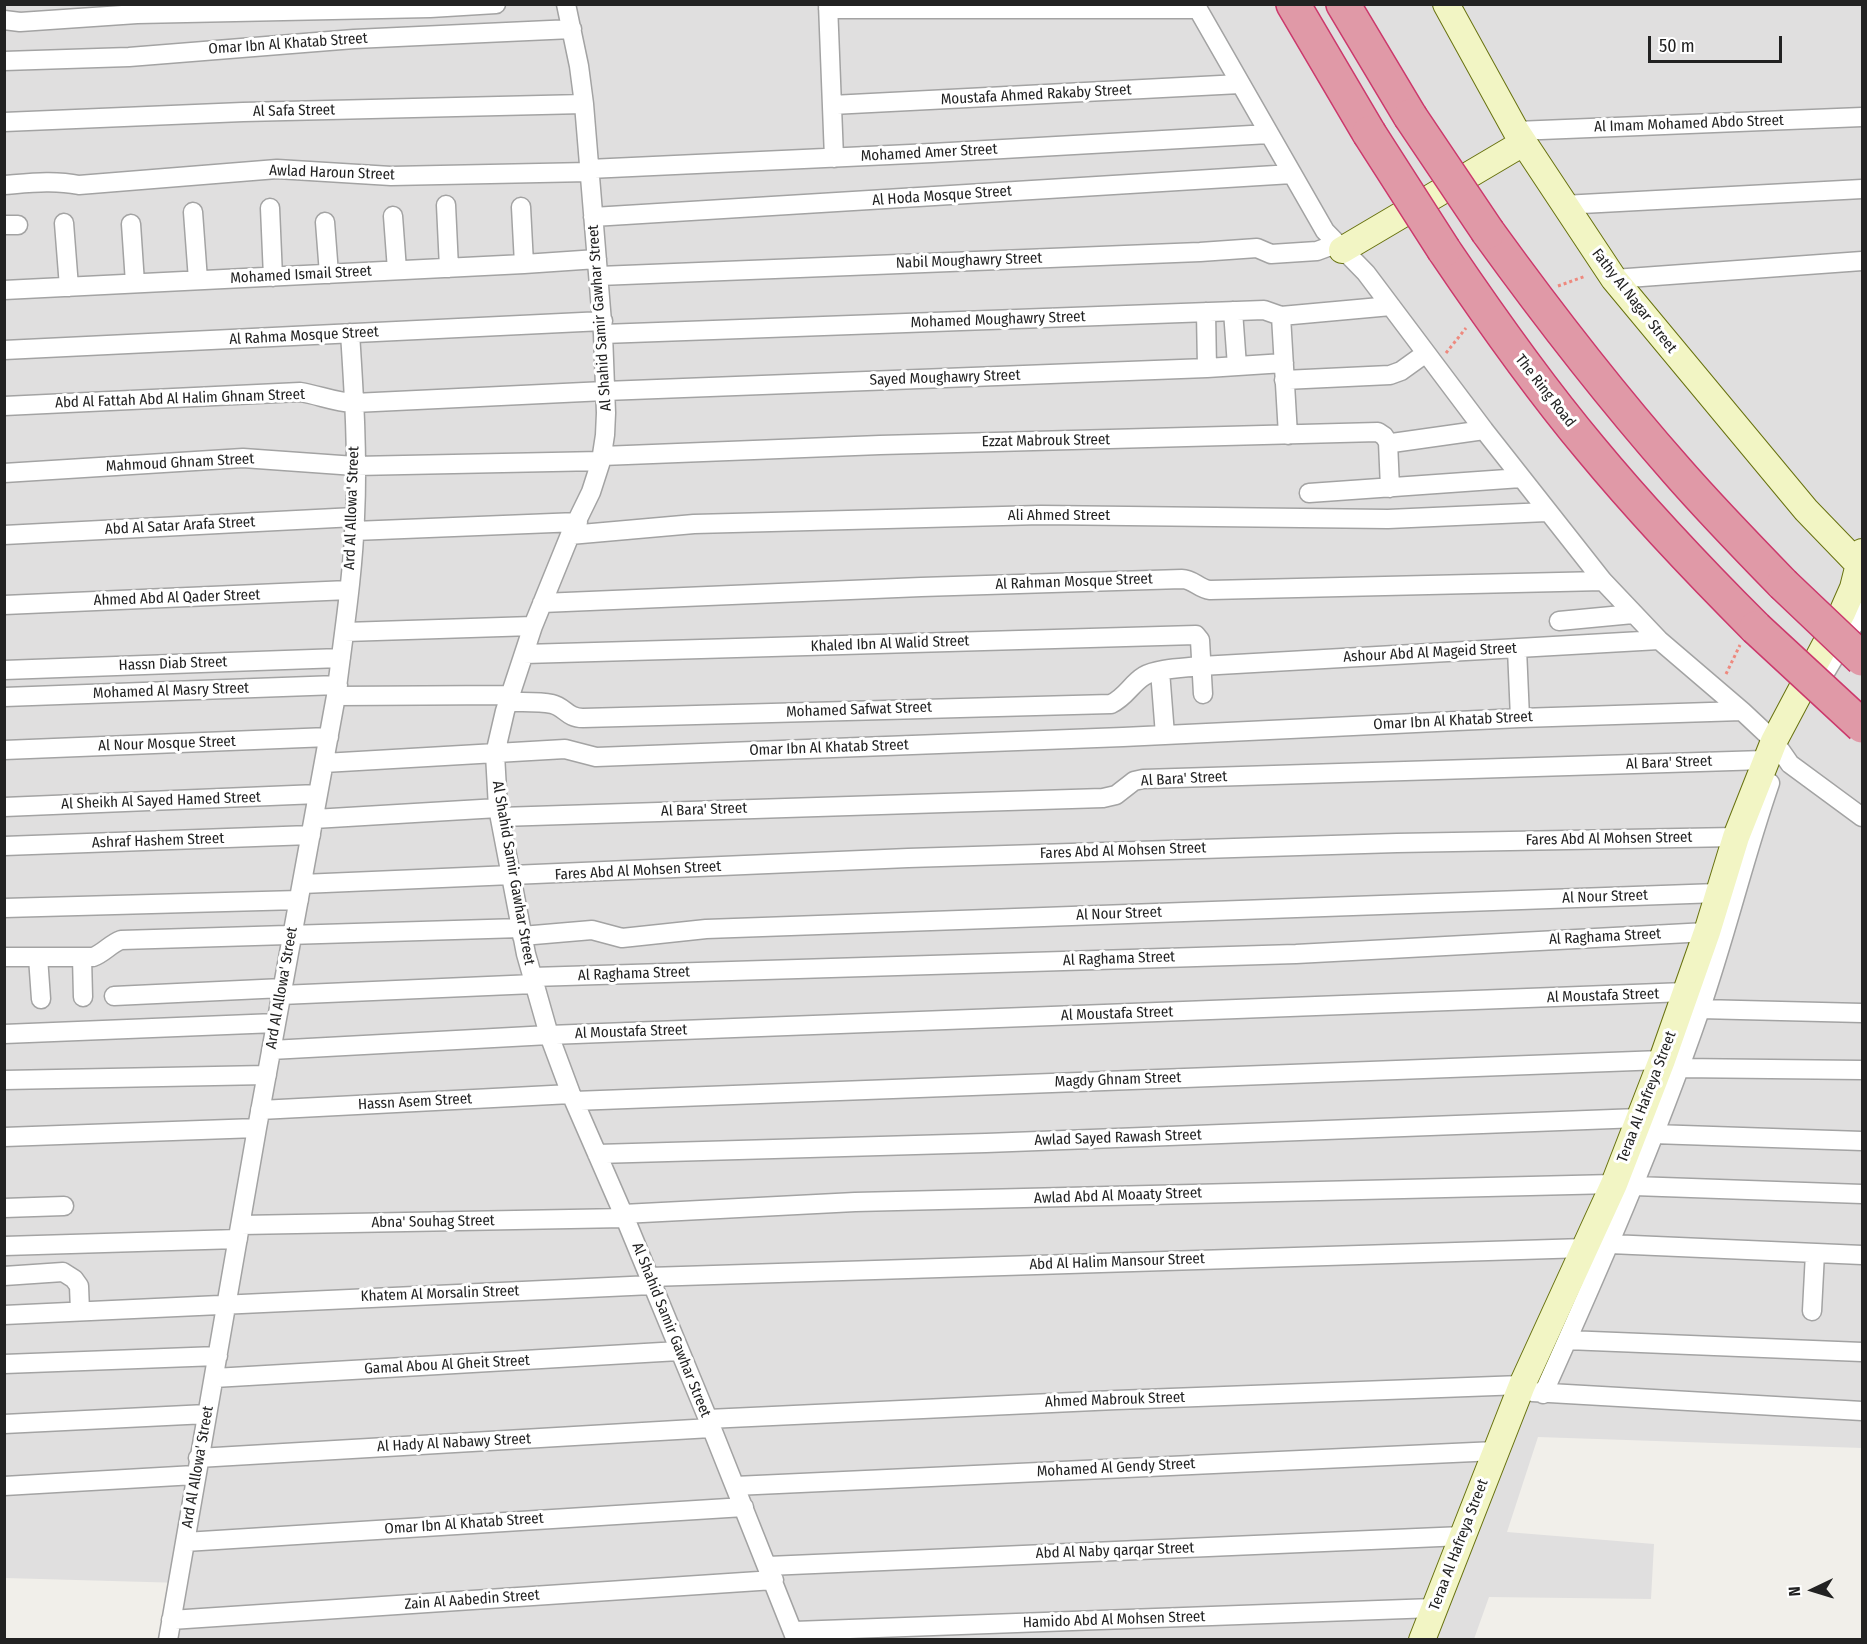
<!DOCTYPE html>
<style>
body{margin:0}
#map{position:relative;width:1867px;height:1644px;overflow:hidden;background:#f1efea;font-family:"Fira Sans Condensed",sans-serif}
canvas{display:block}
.frame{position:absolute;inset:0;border:6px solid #222;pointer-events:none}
.north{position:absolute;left:1783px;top:1560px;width:60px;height:60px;-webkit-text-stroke:4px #fff;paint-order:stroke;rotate:266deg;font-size:16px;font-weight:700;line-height:24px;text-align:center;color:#222}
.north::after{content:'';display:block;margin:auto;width:21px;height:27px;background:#222;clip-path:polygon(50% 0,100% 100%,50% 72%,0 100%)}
.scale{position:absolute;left:1648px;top:36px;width:134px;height:27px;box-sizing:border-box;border:3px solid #222;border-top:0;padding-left:8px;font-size:18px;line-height:21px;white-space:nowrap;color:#222;-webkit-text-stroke:4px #fff;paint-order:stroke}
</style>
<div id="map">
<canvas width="1867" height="1644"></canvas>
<div class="frame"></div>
<div class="north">N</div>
<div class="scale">50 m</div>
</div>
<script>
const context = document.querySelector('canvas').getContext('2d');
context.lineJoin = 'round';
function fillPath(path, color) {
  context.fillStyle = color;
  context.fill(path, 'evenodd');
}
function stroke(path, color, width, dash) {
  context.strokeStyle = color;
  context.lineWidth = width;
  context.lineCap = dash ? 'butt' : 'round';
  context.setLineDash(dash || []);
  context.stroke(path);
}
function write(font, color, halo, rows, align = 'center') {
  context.font = font + ' "Fira Sans Condensed",sans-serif';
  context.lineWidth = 6;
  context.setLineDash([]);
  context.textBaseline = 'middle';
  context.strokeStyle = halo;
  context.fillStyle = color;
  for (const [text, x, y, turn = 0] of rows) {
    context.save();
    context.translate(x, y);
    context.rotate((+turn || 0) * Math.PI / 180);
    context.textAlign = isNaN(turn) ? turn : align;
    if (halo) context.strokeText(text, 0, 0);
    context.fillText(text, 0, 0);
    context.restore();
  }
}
fillPath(new Path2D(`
 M5,5H1862V1448L1538,1437L1507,1532L1654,1544L1651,1599L1489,1597L1474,1639L173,1640L183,1583L5,1578Z`), '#e0dfdf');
const street = new Path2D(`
 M566,4L579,66L584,104L603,334L606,413L605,435L601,461L591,492L570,535L533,626L505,711L495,754L498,808L526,954L549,1035L571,1094L625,1218L708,1419L796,1640
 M828,4L834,158
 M1195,4L1325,231L1366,273L1484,430L1603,581L1659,640L1742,711L1774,741L1790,764L1862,817
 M828,9H1198
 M4,20L20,22L137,14L430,8L496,4
 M4,61L129,57L354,39L572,29
 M832,105L1240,84
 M4,122L243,112L584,104
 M1516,131L1862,117
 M589,169L932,153L1269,134
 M4,185C30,183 54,180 79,185L277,169L391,176L589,172
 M446,205L449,268
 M1563,205L1862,189
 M521,207L524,264
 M270,208L273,277
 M193,212L198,280
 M393,216L397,270
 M593,217L1292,174
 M325,222L329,274
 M64,223L69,287
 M131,224L135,283
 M4,225H18
 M599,276L1200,252L1257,248L1271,254L1317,251L1336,244
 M1614,279L1862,261
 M4,290L524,264L597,259
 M1233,311L1237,366
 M1206,312L1207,368
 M1281,316L1288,435
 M603,334L1264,310L1281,316L1391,306
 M4,350L603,321
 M1284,380L1390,375L1401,371L1426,353
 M4,406L300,392C319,395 334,402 354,403L605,391L1207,368L1284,363
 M1388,442L1390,488
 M602,456L880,445L1378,432L1384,436L1388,442L1392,443L1484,430
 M4,473L243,458L355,466L601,461
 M1309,493L1521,478
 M354,531L578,522
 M4,535L355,517
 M570,535L694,524L1041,515L1388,519L1547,512
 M542,603L921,587L1182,579C1193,579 1199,589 1210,590L1603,581
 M4,605L349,590
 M1559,621L1633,614
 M345,632L533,626
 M1517,649L1520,718
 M524,654L1196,635L1200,640L1203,694
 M4,670L341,658
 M1160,671L1165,735
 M1814,691L1862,611
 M336,696L511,695
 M4,697L338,685
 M508,702C523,702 539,701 552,704C565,707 567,718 583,718L1111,704C1126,697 1131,684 1144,676C1157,668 1186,668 1201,666L1659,640
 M4,750L329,737
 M324,763L565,749L596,757L1123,737L1520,718L1742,711
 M4,807L318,794
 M500,817L1103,798L1116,795L1134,781L1143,779L1765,760
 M314,819L498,808
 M4,846L311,835
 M302,884L908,858L1397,843L1736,837
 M4,908L299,900
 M522,936L592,930L622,938L706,929L1718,893
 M4,957H93C104,953 110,944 121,940L521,928
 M38,957L41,999
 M82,957L83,997
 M532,977L1296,954L1707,932
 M281,995L534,984
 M114,996L283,988
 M1700,1009L1862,1013
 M4,1034L276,1023
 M271,1050L549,1035L1686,992
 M1679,1068L1862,1070
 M4,1080L267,1075
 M574,1101L1662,1060
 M260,1110L571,1094
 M1653,1134L1862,1141
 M4,1137L257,1128
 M597,1154L986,1143L1639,1118
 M1634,1186L1862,1194
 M4,1208L64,1206
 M623,1214L855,1202L1614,1184
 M241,1225L625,1218
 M1610,1244L1862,1255
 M4,1246L238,1239
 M4,1276L63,1272L74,1279L79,1286L80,1311
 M649,1277L1585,1248
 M1812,1311L1815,1253
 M4,1315L652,1285
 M1567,1340L1862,1352
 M4,1364L218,1356
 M214,1378L679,1351
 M1532,1392L1862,1411
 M1543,1394C1600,1267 1655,1141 1700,1010C1726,935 1744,858 1770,783
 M708,1419L1116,1400L1522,1385
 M4,1424L207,1414
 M198,1458L711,1428
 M4,1486L195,1475
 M735,1486L1496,1451
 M185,1542L744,1507
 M768,1566L1463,1536
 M171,1620L774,1580
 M794,1631L1434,1608
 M168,1640L257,1128L336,696C343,637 353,577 355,517C358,456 354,394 350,333`);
const secondary = new Path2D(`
 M1446,4L1516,131L1614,279L1806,510L1862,568
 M1342,250L1523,143
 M1422,1640L1522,1385L1614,1184L1662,1060L1707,932L1736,837L1774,741L1842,613L1853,588L1862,552`);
const highway = new Path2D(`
 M1293,4L1369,133
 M1343,4L1410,116
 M1488,232C1548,315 1610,395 1677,471C1711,510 1747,547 1783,584
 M1444,250C1490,318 1537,385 1590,448C1642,511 1698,570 1756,628`);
stroke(street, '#a3a3a3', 21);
stroke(secondary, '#68720f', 28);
stroke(highway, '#cc396c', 36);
stroke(new Path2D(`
 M1558,286L1586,276
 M1446,353L1466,328
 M1726,674L1740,645`), '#ee897e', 3, [3, 3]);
stroke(street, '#fff', 18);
stroke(secondary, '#f2f5c4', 26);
stroke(highway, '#e099a7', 33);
const highwayBridge = new Path2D(`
 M1410,116L1488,232
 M1369,133L1444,250
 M1783,584L1862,659
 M1756,628L1862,726`);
stroke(highwayBridge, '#cc396c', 36, []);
stroke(highwayBridge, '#e099a7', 33);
write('15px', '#222', '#fff', [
 ["Omar Ibn Al Khatab Street",288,44,-4],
 ["Moustafa Ahmed Rakaby Street",1036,95,-3],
 ["Al Safa Street",294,111,-1],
 ["Al Imam Mohamed Abdo Street",1689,124,-2],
 ["Mohamed Amer Street",929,153,-3],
 ["Awlad Haroun Street",332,173,2],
 ["Al Hoda Mosque Street",942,196,-4],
 ["Nabil Moughawry Street",969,261,-2],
 ["Mohamed Ismail Street",301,275,-3],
 ["Fathy Al Nagar Street",1634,301,52],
 ["Al Shahid Samir Gawhar Street",600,318,-94],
 ["Mohamed Moughawry Street",998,320,-2],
 ["Al Rahma Mosque Street",304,336,-3],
 ["Sayed Moughawry Street",945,378,-2],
 ["The Ring Road",1545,391,52],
 ["Abd Al Fattah Abd Al Halim Ghnam Street",180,399,-2],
 ["Ezzat Mabrouk Street",1046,441,-1],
 ["Mahmoud Ghnam Street",180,463,-3],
 ["Ard Al Allowa' Street",352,508,-88],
 ["Ali Ahmed Street",1059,516],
 ["Abd Al Satar Arafa Street",180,526,-3],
 ["Al Rahman Mosque Street",1074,582,-2],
 ["Ahmed Abd Al Qader Street",177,598,-2],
 ["Khaled Ibn Al Walid Street",890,644,-2],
 ["Ashour Abd Al Mageid Street",1430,653,-3],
 ["Hassn Diab Street",173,664,-2],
 ["Mohamed Al Masry Street",171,691,-2],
 ["Mohamed Safwat Street",859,710,-2],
 ["Omar Ibn Al Khatab Street",1453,721,-3],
 ["Al Nour Mosque Street",167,744,-2],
 ["Omar Ibn Al Khatab Street",829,748,-2],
 ["Al Bara' Street",1669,763,-2],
 ["Al Bara' Street",1184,779,-3],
 ["Al Sheikh Al Sayed Hamed Street",161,801,-2],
 ["Al Bara' Street",704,810,-2],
 ["Fares Abd Al Mohsen Street",1609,839,-1],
 ["Ashraf Hashem Street",158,841,-2],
 ["Fares Abd Al Mohsen Street",1123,851,-2],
 ["Fares Abd Al Mohsen Street",638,871,-3],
 ["Al Shahid Samir Gawhar Street",513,873,80],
 ["Al Nour Street",1605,897,-2],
 ["Al Nour Street",1119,914,-2],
 ["Al Raghama Street",1605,937,-3],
 ["Al Raghama Street",1119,959,-2],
 ["Al Raghama Street",634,974,-2],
 ["Ard Al Allowa' Street",282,988,-80],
 ["Al Moustafa Street",1603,996,-2],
 ["Al Moustafa Street",1117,1014,-2],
 ["Al Moustafa Street",631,1032,-2],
 ["Magdy Ghnam Street",1118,1080,-2],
 ["Teraa Al Hafreya Street",1647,1097,-69],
 ["Hassn Asem Street",415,1102,-3],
 ["Awlad Sayed Rawash Street",1118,1138,-2],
 ["Awlad Abd Al Moaaty Street",1118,1196,-2],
 ["Abna' Souhag Street",433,1222,-1],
 ["Abd Al Halim Mansour Street",1117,1262,-2],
 ["Khatem Al Morsalin Street",440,1294,-2],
 ["Al Shahid Samir Gawhar Street",671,1330,68],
 ["Gamal Abou Al Gheit Street",447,1365,-3],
 ["Ahmed Mabrouk Street",1115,1400,-2],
 ["Al Hady Al Nabawy Street",454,1443,-3],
 ["Ard Al Allowa' Street",198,1467,-80],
 ["Mohamed Al Gendy Street",1116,1468,-3],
 ["Omar Ibn Al Khatab Street",464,1524,-4],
 ["Teraa Al Hafreya Street",1459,1545,-69],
 ["Abd Al Naby qarqar Street",1115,1551,-2],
 ["Zain Al Aabedin Street",472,1600,-4],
 ["Hamido Abd Al Mohsen Street",1114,1620,-2]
]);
</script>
